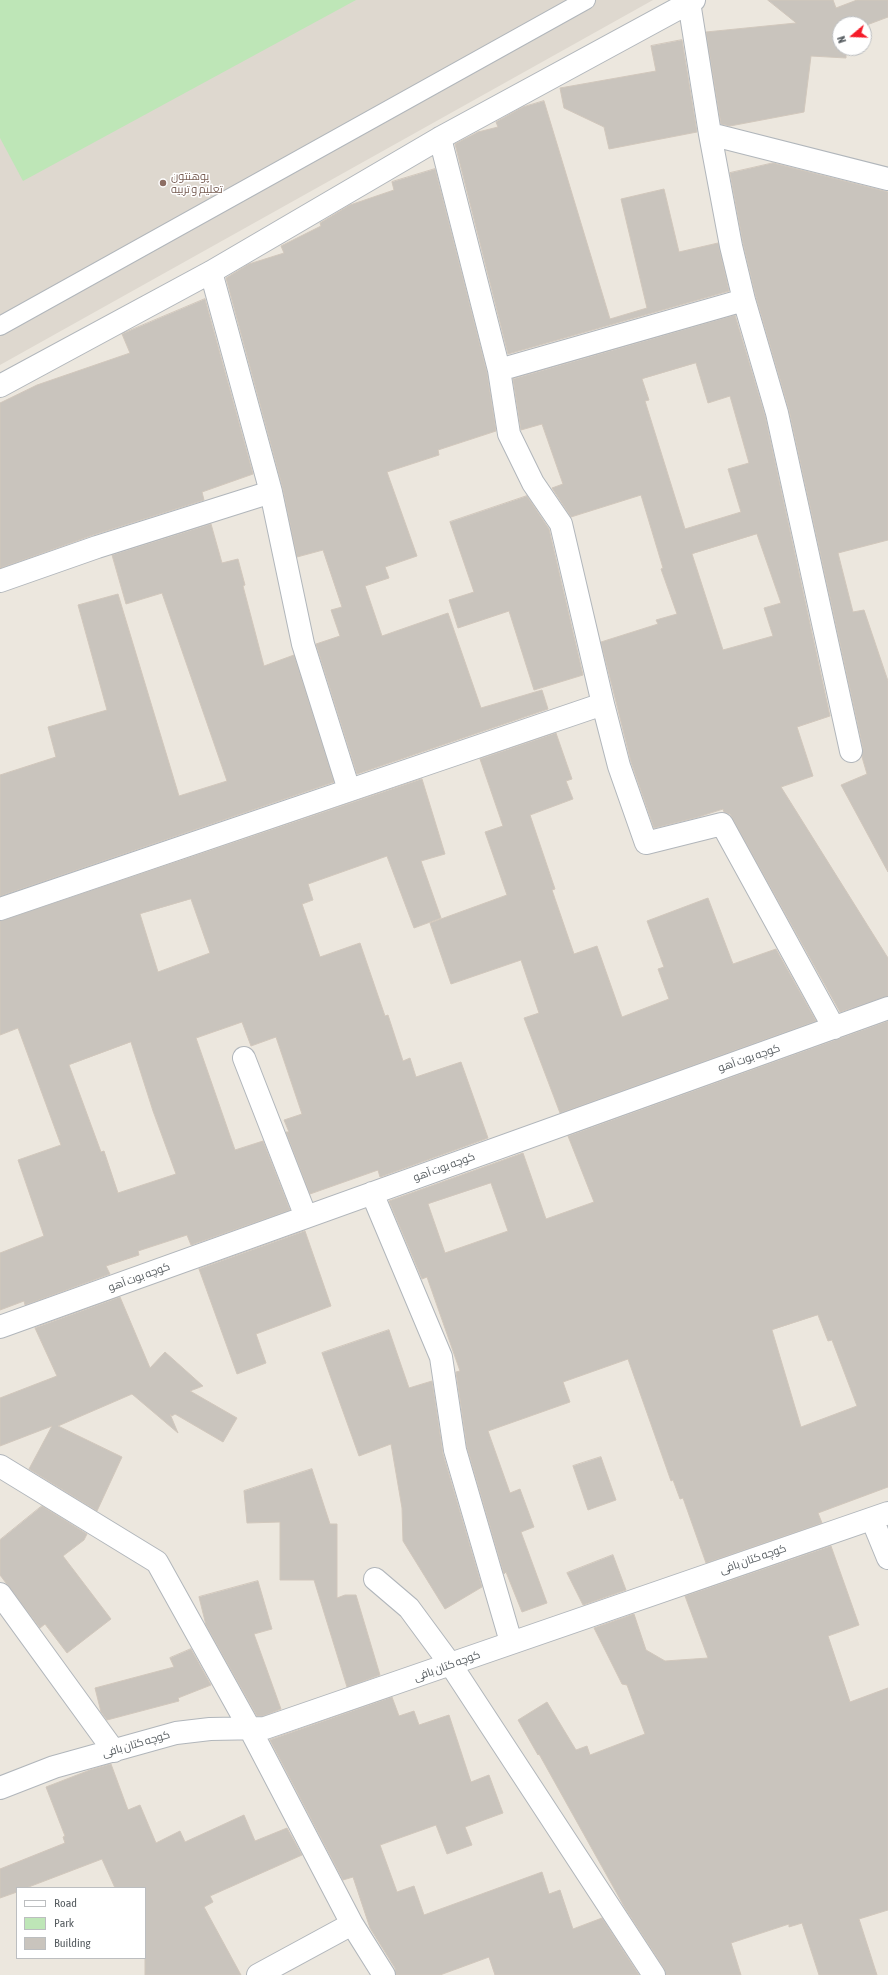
<!DOCTYPE html>
<meta charset="utf-8">
<style>
body{margin:0}
#map{position:relative;width:888px;height:1975px;overflow:hidden;background:#ece7de;font-family:"Asap Condensed",sans-serif}
canvas{display:block}
.legend{position:absolute;left:16px;top:1887px;width:130px;height:72px;box-sizing:border-box;background:#fff;border:1px solid #bcbec0;margin:0;padding:5px 7px;list-style:none;font-size:12px;color:#575d61}
.legend li{display:flex;align-items:center;gap:8px;height:20px}
.legend b{width:20px;border:1px solid #bcbec0}
.north{position:absolute;left:832px;top:16px;width:40px;height:40px;box-sizing:border-box;background:#fff;border:1px solid #bcbec0;border-radius:50%;rotate:251deg;font-size:11px;font-weight:700;line-height:16px;text-align:center;color:#575d61}
.north::after{content:'';display:block;margin:auto;width:14px;height:18px;background:#f51b29;clip-path:polygon(50% 0,100% 100%,50% 72%,0 100%)}
</style>
<div id="map">
<canvas width="888" height="1975"></canvas>
<ul class="legend">
<li><b style="height:5px;background:#fff"></b>Road</li>
<li><b style="height:11px;background:#bee6b7"></b>Park</li>
<li><b style="height:11px;background:#c9c4bd"></b>Building</li>
</ul>
<div class="north">N</div>
</div>
<script>
const context = document.querySelector('canvas').getContext('2d');
context.lineJoin = 'round';
function fillPath(path, color) {
  context.fillStyle = color;
  context.fill(path, 'evenodd');
}
function stroke(path, color, width, dash) {
  context.strokeStyle = color;
  context.lineWidth = width;
  context.lineCap = dash ? 'butt' : 'round';
  context.setLineDash(dash || []);
  context.stroke(path);
}
function write(font, color, halo, rows, align = 'center') {
  context.font = font + ' "Asap Condensed",Cairo,sans-serif';
  context.lineWidth = 3;
  context.setLineDash([]);
  context.textBaseline = 'middle';
  context.strokeStyle = halo;
  context.fillStyle = color;
  for (const [text, x, y, turn = 0] of rows) {
    context.save();
    context.translate(x, y);
    context.rotate((+turn || 0) * Math.PI / 180);
    context.textAlign = isNaN(turn) ? turn : align;
    if (halo) context.strokeText(text, 0, 0);
    context.fillText(text, 0, 0);
    context.restore();
  }
}
fillPath(new Path2D(`
 M0,0H653L0,365Z`), '#ded8cf');
fillPath(new Path2D(`
 M0,0H356L23,181L0,138Z`), '#bee6b7');
const building = new Path2D(`
 M768,0H833L836,8L857,0H888V17L864,26V24H840V48H846V58L811,56L804,112L730,126L721,124L706,32L796,23Z
 M682,40L697,132L609,149L604,127L564,108L560,88L656,71L651,46Z
 M544,101L610,319L647,308L621,199L664,189L679,252L718,243L729,291L508,354L455,144L478,132L498,127L496,122L523,107Z
 M773,163L888,192V540L838,553L853,612L864,610L888,681V872L841,785L867,774L862,757L863,748L789,410L756,297L743,243L730,173Z
 M435,169L487,373L496,431L438,450L439,455L387,472L417,556L385,567L389,578L365,586L382,636L448,613L481,708L542,690L548,709L357,774L316,644L340,636L331,610L342,607L323,550L297,557L283,489L226,278L249,264L284,253L281,246L321,226L320,223L350,205L394,190L392,182Z
 M205,299L253,474L202,492L204,500L93,535L0,568V403L37,385L130,353L122,334Z
 M735,315L765,416L830,716L797,727L813,776L781,787L888,958V996L840,1012L730,814L724,812L723,809L698,817L654,828L631,762L601,642L658,624L656,620L677,614L661,569L663,568L641,495L571,517L552,488L563,484L542,424L521,430L513,379ZM696,363L708,403L730,396L749,463L728,469L741,512L685,529L645,401L649,400L642,379ZM757,534L781,603L764,608L773,636L723,650L692,554Z
 M527,496L549,529L583,675L534,690L509,611L458,628L449,600L474,592L450,522Z
 M211,524L222,563L238,559L245,585L243,586L264,666L294,655L334,782L0,896V775L56,757L48,727L107,710L78,605L118,594L179,796L227,781L162,593L126,604L112,555Z
 M556,733L572,779L566,781L573,799L530,815L555,889L552,890L574,954L597,946L622,1017L669,999L658,969L664,967L647,921L708,898L733,964L776,949L816,1021L560,1113L524,1018L539,1013L521,960L451,984L430,923L507,895L485,832L503,826L480,759Z
 M422,779L445,854L421,861L441,918L414,928L387,856L308,884L313,900L302,904L320,957L360,943L385,1016L388,1015L403,1061L410,1058L416,1077L461,1062L488,1138L380,1177L378,1170L310,1194L286,1132H289L284,1120L302,1114L276,1037L251,1046L242,1022L196,1038L235,1150L263,1141L290,1210L191,1245L187,1235L138,1251L139,1255L106,1266L110,1274L25,1305L24,1301L0,1310V1253L44,1236L18,1160L61,1145L18,1028L0,1035V921ZM191,899L210,953L158,972L140,914ZM131,1042L153,1111L176,1174L118,1193L104,1151L101,1152L69,1065Z
 M888,1021V1487L818,1513L822,1523L706,1563L683,1498L680,1499L673,1480L671,1481L628,1359L563,1382L570,1402L488,1431L510,1493L520,1489L534,1527L521,1532L547,1603L522,1612L506,1572L504,1574L467,1447L456,1372L460,1371L427,1277L422,1279L389,1201L523,1153L546,1219L594,1202L568,1136ZM491,1183L508,1231L445,1253L428,1204ZM818,1315L828,1341L832,1340L857,1406L801,1427L772,1330Z
 M305,1231L331,1306L256,1334L266,1363L237,1374L199,1269Z
 M120,1297L150,1368L165,1352L203,1386L190,1391L237,1418L223,1442L175,1414L172,1416L170,1414L178,1433L132,1394L58,1426L122,1457L97,1511L29,1469L52,1426L0,1446V1398L57,1376L35,1328Z
 M389,1330L409,1388L432,1381L443,1454L482,1587L445,1609L403,1541L402,1508L391,1444L359,1456L322,1353Z
 M601,1457L616,1500L588,1510L573,1466Z
 M312,1469L330,1524H337V1598L345,1595H356L380,1675L347,1687L314,1580H280V1522L247,1523L244,1491Z
 M42,1506L87,1534L84,1540L63,1556L111,1619L67,1653L45,1624L40,1628L0,1575V1540Z
 M831,1546L859,1625L828,1636L850,1702L888,1688V1910L859,1919L877,1975H819L802,1923L789,1927V1924L731,1943L741,1975H666L664,1968L625,1908L539,1754L538,1755L518,1720L547,1702L576,1750L587,1746L590,1755L645,1734L627,1685L622,1684L594,1628L634,1614L646,1650L665,1661L708,1658L685,1596Z
 M613,1555L626,1590L583,1605L567,1573Z
 M258,1581L272,1629L254,1634L281,1709L263,1716H257L206,1625L199,1597Z
 M191,1649L211,1685L178,1698L179,1701L107,1720L101,1712L95,1688L174,1667L170,1658Z
 M392,1697L399,1716L414,1711L419,1725L449,1715L471,1782L489,1775L503,1813L465,1827L472,1845L447,1854L436,1825L380,1845L397,1892L414,1886L424,1915L542,1872L549,1894L560,1890L573,1929L602,1918L639,1975H495L489,1957L440,1975H396L395,1968L370,1928L353,1877L343,1880L270,1740Z
 M111,1764L128,1810L140,1805L156,1843L180,1831L185,1842L244,1815L255,1841L287,1828L302,1855L210,1896L213,1902L204,1907L241,1975H145V1888H115L102,1859L26,1888H17V1892L0,1898V1869L65,1843L63,1837L65,1836L46,1787L90,1770Z`);
fillPath(building, '#c9c4bd');
stroke(building, '#d1c7bc', 1);
const service = new Path2D(`
 M0,326L586,0`);
const minor = new Path2D(`
 M689,2L710,134L731,246L744,300L777,413L851,751
 M710,134L888,179
 M211,272L271,492L303,644L349,790
 M499,370L744,300
 M0,386L211,272L440,138L694,0
 M0,581L97,547L271,492
 M603,704L619,766L646,843L722,824L834,1028
 M0,909L603,704L561,524L533,483L509,434L499,370L440,138
 M244,1058L306,1217
 M372,1193L441,1357L455,1450L511,1642
 M0,1327L888,1008
 M0,1466L157,1562L250,1729L352,1924L384,1975
 M872,1519L888,1558
 M375,1579L409,1608L451,1665L654,1975
 M0,1594L114,1751
 M0,1788L54,1767L176,1733L210,1729L265,1728L888,1513
 M258,1975L352,1924`);
stroke(service, '#b1b6bb', 20);
stroke(minor, '#b1b6bb', 24);
stroke(service, '#fff', 18);
stroke(minor, '#fff', 22);
for (const [x, y, r, color] of [
 [163,183,4,"#8d6e63"]
]) {
  const dot = new Path2D();
  dot.arc(x, y, r, 0, 2 * Math.PI);
  context.fillStyle = color;
  context.fill(dot);
  stroke(dot, '#fff', 1.5);
}
write('11px', '#785e54', '#fff', [
 ["پوهنتون",171,177],
 ["تعلیم و تربیه",171,190]
], 'left');
write('11px', '#575d61', '#fff', [
 ["کوچه بوت آهو",749,1058,-19],
 ["کوچه بوت آهو",444,1167,-20],
 ["کوچه بوت آهو",139,1277,-20],
 ["کوچه کتان بافی",753,1559,-19],
 ["کوچه کتان بافی",447,1666,-20],
 ["کوچه کتان بافی",136,1744,-16]
]);
</script>
